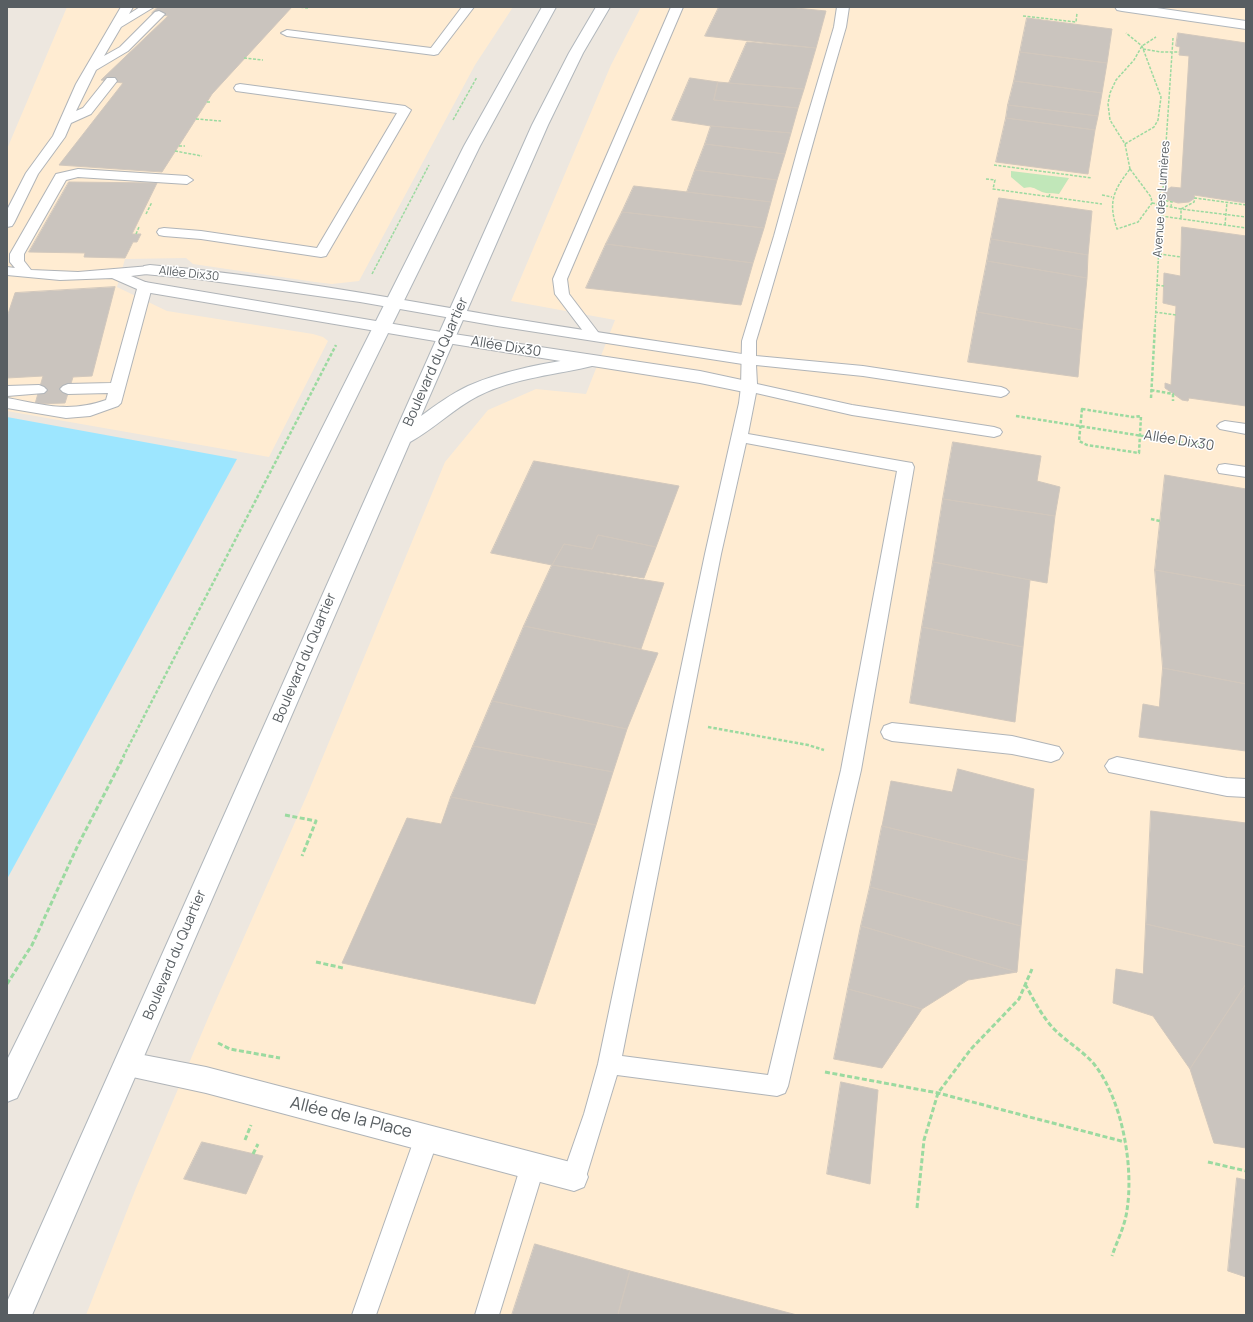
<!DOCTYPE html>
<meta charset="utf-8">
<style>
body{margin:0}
#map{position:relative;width:1253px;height:1322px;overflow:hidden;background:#ede7df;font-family:Manrope,sans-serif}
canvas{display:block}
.frame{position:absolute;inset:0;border:8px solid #585e62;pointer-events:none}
</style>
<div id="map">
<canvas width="1253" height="1322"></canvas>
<div class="frame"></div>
</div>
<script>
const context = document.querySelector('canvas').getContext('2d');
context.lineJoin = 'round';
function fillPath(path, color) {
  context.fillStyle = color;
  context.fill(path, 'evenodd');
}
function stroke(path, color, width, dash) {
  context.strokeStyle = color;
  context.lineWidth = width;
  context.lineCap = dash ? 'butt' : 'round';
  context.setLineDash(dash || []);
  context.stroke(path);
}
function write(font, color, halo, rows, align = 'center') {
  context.font = font + ' Manrope,sans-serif';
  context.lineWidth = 3;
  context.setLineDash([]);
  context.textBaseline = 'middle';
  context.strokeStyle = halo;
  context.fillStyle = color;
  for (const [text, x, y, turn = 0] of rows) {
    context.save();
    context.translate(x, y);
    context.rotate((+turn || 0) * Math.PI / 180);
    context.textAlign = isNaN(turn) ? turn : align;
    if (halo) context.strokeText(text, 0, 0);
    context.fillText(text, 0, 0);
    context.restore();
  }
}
fillPath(new Path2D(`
 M67,7H513L475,65L359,281L332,284L315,282L193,264L186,258L125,259L117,287L167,311L313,334L323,337L328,341L269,457L7,411V149Z
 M641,7H1246V1315H86L136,1188L209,1016L307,795L445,462L488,410L536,389L586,394L615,320L511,301L611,65Z`), '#ffecd2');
fillPath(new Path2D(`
 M1011,171L1069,178L1059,194C1054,193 1047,194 1042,192C1035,189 1033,186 1024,188L1011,177Z`), '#c1e7b9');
fillPath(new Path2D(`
 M7,417L237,459L7,879Z`), '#9de6ff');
const building = new Path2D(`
 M158,7H292L212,94L162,172L59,165L123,83L101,80L168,16L152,13Z
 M719,7H786L826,11L816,48L705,36Z
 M1027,18L1112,29L1107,63L1020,52Z
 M1178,33L1246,43V203L1194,195L1195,198L1189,202L1178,203L1168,200L1163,194L1164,192L1171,187L1181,188L1189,56L1179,55L1180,47L1176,46Z
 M747,42L816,48L804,89L729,83Z
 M1020,52L1107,63L1102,93L1014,81Z
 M690,78L718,82L714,100L798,108L791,133L711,126L672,120Z
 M1014,81L1102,93L1098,116L1008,105Z
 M718,82L729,83L804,89L798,108L714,100Z
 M1008,105L1098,116L1095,130L1006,118Z
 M1006,118L1095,130L1088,174L996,162Z
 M711,126L791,133L785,154L705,144Z
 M705,144L785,154L777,180L695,170Z
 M695,170L777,180L771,202L687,192Z
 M69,182L157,183L132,234H141L137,242H133L125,258L84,257L85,253L29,252Z
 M634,186L687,192L771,202L764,228L622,212Z
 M999,198L1092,211L1088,255L991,239Z
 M622,212L764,228L753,263L606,244Z
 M1182,227L1246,236V406L1189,398L1188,401L1182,400L1165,388V383L1171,385L1176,306L1163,303L1164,273L1180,276Z
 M991,239L1088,255L1087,278L987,261Z
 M606,244L753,263L741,305L586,288Z
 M987,261L1087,278L1082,330L977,312Z
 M115,287L92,376L73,377L65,403L35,404L43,376L7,378V317L15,293Z
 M977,312L1082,330L1078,377L968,362Z
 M953,442L1041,456L1037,481L1060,487L1055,516L943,499Z
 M534,461L679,486L656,547L598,535L592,549L564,544L552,565L491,553Z
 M1165,475L1246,489V586L1155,570Z
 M943,499L1055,516L1047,583L933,562Z
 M598,535L656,547L644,578L552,565L564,544L592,549Z
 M933,562L1030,580L1023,647L922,627Z
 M552,565L664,583L641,649L524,626Z
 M1155,570L1246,586V684L1163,668Z
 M524,626L658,653L627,729L492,701Z
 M922,627L1023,647L1015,722L910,703Z
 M1163,668L1246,684V751L1139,737L1143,704L1159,707Z
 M492,701L627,729L613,772L473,746Z
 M473,746L613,772L596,825L451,797Z
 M958,769L1034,789L1027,861L882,826L891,781L952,792Z
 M451,797L596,825L535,1004L342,963L407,818L441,824Z
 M1151,811L1246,823V947L1146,924Z
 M882,826L1027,861L1021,926L870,887Z
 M870,887L1021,926L1017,972L861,926Z
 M1146,924L1246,947V984L1190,1069L1153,1016L1113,1003L1116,969L1143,974Z
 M861,926L1017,972L968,980L922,1009L848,989Z
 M1246,984V1148L1214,1143L1190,1069Z
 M848,989L922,1009L882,1068L834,1059Z
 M841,1082L878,1090L870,1184L827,1174Z
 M202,1142L263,1156L246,1194L184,1179Z
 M1237,1178L1246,1180V1277L1228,1271Z
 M535,1244L630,1271L618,1315H512Z
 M630,1271L797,1315H618Z`);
fillPath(building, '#cac4be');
stroke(building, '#d2c8bd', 1);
const lane = new Path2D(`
 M121,7H133L129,14L140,7H154L121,27L104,56L120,47L155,12L159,11L165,14L128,51L96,70L76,111L83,108L107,78H115L117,81L91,114L71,123L65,137L38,174L14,223L12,226L7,227V210L26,173L53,136L76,84Z
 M462,7H474L438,54L434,55L287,36L281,33L287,30L431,48Z
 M671,7H683L567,279L569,294L601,336L599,339H589L555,294L553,279Z
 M837,7H849L846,27C815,132 788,237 756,341V356L863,366L1001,387L1006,389L1009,392L1006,395L1001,397L863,376L756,365L757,384L852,405L994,427L1000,429L1002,432L1000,435L994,437L852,415L756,393L748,434L906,462L912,463L914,467L861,770L788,1086L785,1093L777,1096L617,1075L586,1177L582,1185L574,1188L566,1185L562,1177L584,1114L598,1064L705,554L739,403L741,387L742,341L774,236L799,145L834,27ZM746,443L897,471L841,770L768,1075L622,1056L721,554Z
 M240,84L405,106L411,110L326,256L321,257L201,239L164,236L159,235L157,232L159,229L164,228L201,231L317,248L397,113L236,91L234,88L236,85Z
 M78,169L187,176L193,180L187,184L78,177L66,180L24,254V261L31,270L78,272L150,266L155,267L157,270L155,273L131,276L150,284L152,287L121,403L118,406L90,416L66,418L7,408V398C45,405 69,413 106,400L108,393L68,394L63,392L60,389L63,386L68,384L111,383L137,289L112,278L60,280L7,275V267L15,268L10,262V254L56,174Z
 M39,385L44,387L47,390L44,393L7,396V386Z
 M1225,421L1246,424V434L1220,429L1217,426L1220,423Z
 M1225,464L1246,467V477L1219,473L1217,469L1219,465Z
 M427,1126L435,1129L439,1137L376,1315H352L415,1137L419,1129Z
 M533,1154L541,1157L545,1165L499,1315H475L521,1165L525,1157Z`);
const street = new Path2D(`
 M150,265C266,275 381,296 496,316C580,330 665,342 749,355L755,356L758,360L755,364L749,365L497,326L360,302L198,279L144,274L142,270L144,266Z
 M145,282L447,333L700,371L756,383L758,387L756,391L749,393L700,383L447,343L139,291L136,287L139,283Z
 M892,723L1012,736L1059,747L1063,753L1059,759L1051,762L1012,754L892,741L884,738L881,732L884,726Z
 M1117,757L1227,778L1246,779V797L1227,796L1109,772L1105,766L1109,760Z
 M128,1052L206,1067L574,1163L584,1167L588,1177L584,1187L574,1191L206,1093L128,1076L118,1073L114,1064L118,1055Z`);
const secondary = new Path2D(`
 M542,7H556L480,146L213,689L17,1098L7,1102V1060L191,689L464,146Z
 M596,7H610L583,53L548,125L421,416C436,405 451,394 468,386C506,369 549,363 590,356L596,357L599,361L596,365C557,375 516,377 478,396C454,408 434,429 410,442L32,1315H7V1302L532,125L569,53Z
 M1115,7H1150L1246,21V29L1122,11L1117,10Z`);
stroke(lane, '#b0b4b8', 2);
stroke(street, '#b0b4b8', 2);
stroke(secondary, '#b1b7bc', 2);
stroke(new Path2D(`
 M296,7L309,8
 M1023,16L1076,22L1077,13
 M1143,49L1161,52H1179
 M244,58L263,60
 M207,102H211
 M196,119L221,121
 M453,120L477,77
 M1125,144L1154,127L1158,120L1161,97L1142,46L1126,33
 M179,146H185
 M175,151L202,156
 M994,165L1092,178
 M1130,169L1151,197L1152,203L1138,222L1117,229C1108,202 1113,191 1130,169Z
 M1130,169L1125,144L1110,120L1108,104L1110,93L1116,80L1134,60L1142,46L1156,37
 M986,179L995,180L993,189L1102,204
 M1102,195L1112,197
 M1049,197L1050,193
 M1161,200L1172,202L1171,206
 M1152,203L1181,209L1246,217
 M146,214L152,202
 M1161,216L1246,228
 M1181,218V209L1194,202L1195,198L1246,205
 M1225,225L1227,202
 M136,234L139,227
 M1159,254L1181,257
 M372,274L429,165
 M1157,285L1164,286
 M1155,312L1176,315
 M1155,327L1161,204L1160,192L1163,189L1173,38`), '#9bdaa0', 1.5, [3, 1.5]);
stroke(new Path2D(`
 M1151,390L1173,394V401
 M1151,398L1155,326
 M1082,409L1133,417L1141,416L1139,453L1087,445L1079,441Z
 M1016,416L1206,446
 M1151,519L1160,521
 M708,727L808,745L824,750
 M123,757L336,345`), '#9bdaa0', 2.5, [3.5, 2]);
stroke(new Path2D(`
 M285,815L316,821L302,856
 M316,962L343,968
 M7,984L32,945L78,845L124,756
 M1025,984C1034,1000 1042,1017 1055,1030C1067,1042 1083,1051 1094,1064C1122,1099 1134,1166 1127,1210C1125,1226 1117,1241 1112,1256
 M218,1043L230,1049L280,1058
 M825,1072L938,1093L1125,1142
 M245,1140L251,1125
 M253,1154L258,1144
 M1208,1162L1246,1171
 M917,1208L924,1140L938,1093L971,1049L1019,999L1032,969`), '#9bdaa0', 3, [5, 2.5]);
fillPath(lane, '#fff');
fillPath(street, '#fff');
fillPath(secondary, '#fff');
write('12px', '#585e62', '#fff', [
 ["Avenue des Lumières",1162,199,-86],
 ["Allée Dix30",189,274,6]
]);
write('14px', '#585e62', '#fff', [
 ["Allée Dix30",506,347,9],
 ["Boulevard du Quartier",436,362,-66],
 ["Allée Dix30",1179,441,9],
 ["Boulevard du Quartier",305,658,-67],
 ["Boulevard du Quartier",175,955,-67]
]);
write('17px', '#585e62', '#fff', [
 ["Allée de la Place",351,1118,14]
]);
</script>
